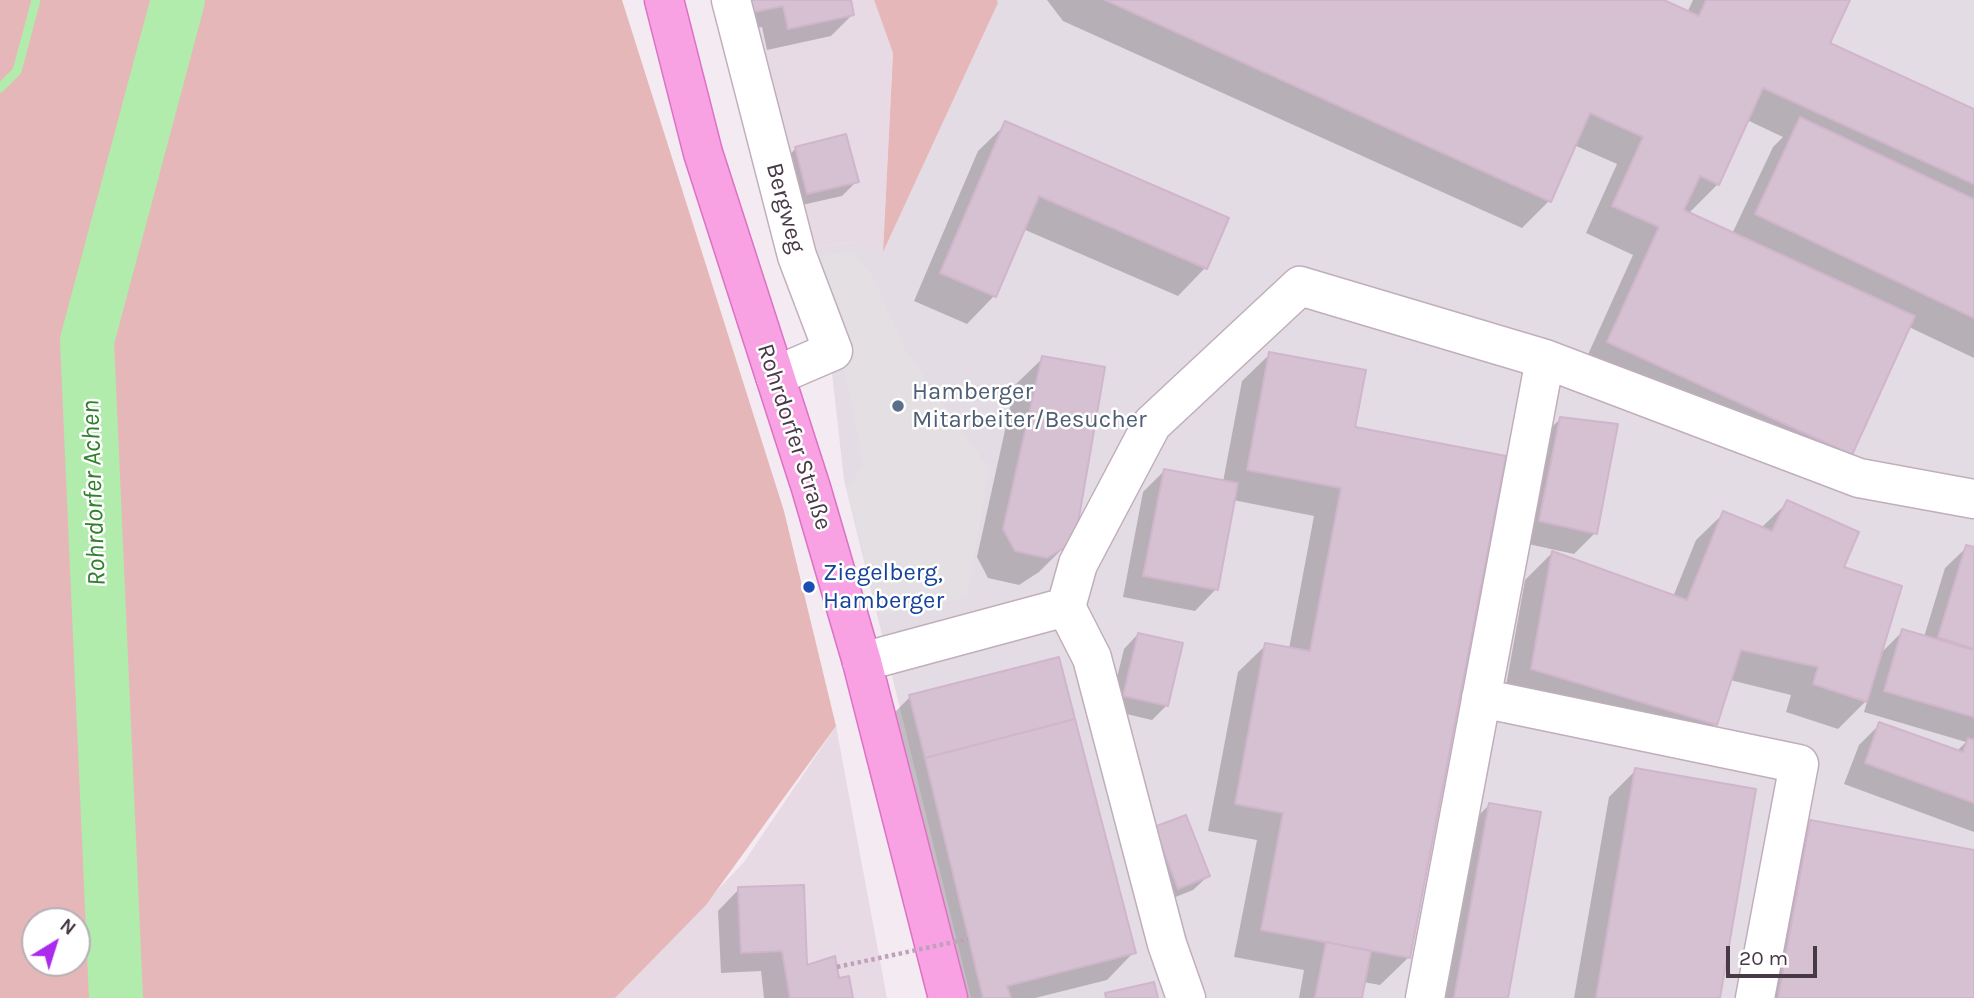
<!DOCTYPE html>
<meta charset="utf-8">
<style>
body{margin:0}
#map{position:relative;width:1974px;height:998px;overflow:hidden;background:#f4ebf2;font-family:Karla,sans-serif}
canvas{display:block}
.north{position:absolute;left:21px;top:907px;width:70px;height:70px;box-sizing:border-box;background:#fff;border:2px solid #b6b0b5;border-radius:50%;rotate:38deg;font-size:19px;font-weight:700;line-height:28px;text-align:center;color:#483946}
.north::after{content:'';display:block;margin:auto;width:24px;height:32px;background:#ac2aec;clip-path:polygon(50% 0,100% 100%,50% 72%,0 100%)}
.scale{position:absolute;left:1726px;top:946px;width:91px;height:32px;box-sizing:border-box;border:4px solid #483946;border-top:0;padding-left:9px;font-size:21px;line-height:24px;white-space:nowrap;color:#483946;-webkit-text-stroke:5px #fff;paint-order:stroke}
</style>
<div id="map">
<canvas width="1974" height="998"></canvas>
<div class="north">N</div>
<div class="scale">20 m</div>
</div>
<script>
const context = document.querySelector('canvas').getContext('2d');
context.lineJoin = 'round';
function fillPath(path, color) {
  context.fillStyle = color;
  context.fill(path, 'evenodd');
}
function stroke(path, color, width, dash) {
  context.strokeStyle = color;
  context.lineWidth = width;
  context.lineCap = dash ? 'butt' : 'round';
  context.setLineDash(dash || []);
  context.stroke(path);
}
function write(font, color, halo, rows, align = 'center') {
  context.font = font + ' Karla,sans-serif';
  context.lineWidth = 5;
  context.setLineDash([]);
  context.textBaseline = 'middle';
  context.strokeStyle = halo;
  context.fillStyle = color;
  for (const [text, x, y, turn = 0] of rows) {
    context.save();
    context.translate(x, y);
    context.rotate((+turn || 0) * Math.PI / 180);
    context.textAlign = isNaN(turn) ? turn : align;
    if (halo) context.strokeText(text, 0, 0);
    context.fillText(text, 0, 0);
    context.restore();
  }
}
fillPath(new Path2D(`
 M712,0H874L893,52L883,252L853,242L782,252Z
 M836,726L887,998H615L744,862Z`), '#e8dae5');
fillPath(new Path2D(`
 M997,0H1974V998H971L844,480L831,365L803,249L853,242L883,251L998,3Z`), '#e4dce4');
fillPath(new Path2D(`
 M0,0H622L784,511L836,726L706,905L615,998H0ZM35,921H77V963H35Z
 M874,0H997L998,3L883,252L893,53Z`), '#e6b7b8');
fillPath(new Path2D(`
 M852,252L872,274L904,347L989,469L967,598L880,615L847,490L863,464L839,342L816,256Z`), '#e4dfe3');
fillPath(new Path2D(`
 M722,0H849L852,15L831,36L767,50L762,27L729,33Z
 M1047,0H1659L1687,13L1693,0H1848L1828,44L1974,111V358L1909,327L1851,454L1823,481L1581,370L1633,255L1586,233L1617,164L1574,145L1549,201L1522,228L1063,21ZM1747,120L1783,137L1773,147L1732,234L1688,214L1718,184Z
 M1006,124L1205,268L1178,296L1023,229L994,296L967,324L914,301L978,151Z
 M796,148L857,181L842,196L793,207L782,163Z
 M1270,354L1353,428L1408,958L1380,985L1363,982L1360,998H1299L1304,970L1234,957L1257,840L1208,831L1238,672L1266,645L1289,649L1314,516L1233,500L1216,589L1195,611L1123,597L1143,492L1165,470L1223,482L1242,381Z
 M1043,358L1067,544L1039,572L1019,585L988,578L977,557L1015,385Z
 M1560,419L1595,533L1574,554L1519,542L1539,440Z
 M1788,502L1842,568L1880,654L1903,631L1924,637L1945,568L1967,547L1974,549V832L1844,784L1859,745L1880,724L1957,751L1966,742L1864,712L1868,699L1838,729L1786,712L1791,695L1730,680L1715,724L1688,751L1504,697L1525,580L1552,553L1673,597L1696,540L1724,513L1761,528Z
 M1138,634L1181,644L1166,706L1152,720L1109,710L1124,649Z
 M910,697L1134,952L1107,980L1035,998H950L889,718Z
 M1636,770L1718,998H1574L1609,797Z
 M1489,805L1506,998H1432L1462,832Z
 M1811,822L1974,852V998H1756L1784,849Z
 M1155,829L1208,876L1193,890L1163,902Z
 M739,889L805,967L838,980L852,998H764L761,971L721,973L718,911Z`), '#0003');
stroke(new Path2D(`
 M0,88L17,71L36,0`), '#b1ecac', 9);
stroke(new Path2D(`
 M116,998L87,341L178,0`), '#b1ecac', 54);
const building = new Path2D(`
 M748,0H851L854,15L788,29L783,6L750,13Z
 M1105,0H1664L1699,16L1706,0H1850L1830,43L1974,109V184L1763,88L1719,185L1700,176L1684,210L1915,316L1852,455L1607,342L1659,227L1612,206L1643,137L1590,113L1551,202Z
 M1800,117L1974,199V318L1755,214Z
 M1005,121L1229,218L1207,269L1039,196L996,297L940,273Z
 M846,134L859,182L807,194L795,147Z
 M1269,352L1366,370L1355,427L1506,456L1410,958L1261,930L1283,813L1235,804L1265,643L1310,651L1341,488L1247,470Z
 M1042,356L1105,367L1078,523L1069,545L1047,558L1015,551L1003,529Z
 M1560,417L1618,424L1597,534L1539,521Z
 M1164,469L1238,483L1218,590L1143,576Z
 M1787,500L1859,532L1844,567L1902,586L1867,702L1813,684L1818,667L1741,650L1717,725L1531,669L1552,551L1687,600L1723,511L1772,531Z
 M1966,545L1974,547V649L1938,637Z
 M1902,629L1974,650V717L1884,691Z
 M1138,633L1183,643L1168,706L1123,696Z
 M1059,657L1075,719L925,758L909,695Z
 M1075,719L1136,953L1007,986L1011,998H983L925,758Z
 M1879,722L1963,752L1968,738L1974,740V803L1865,763Z
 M1635,768L1756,789L1720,998H1596Z
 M1489,803L1541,812L1508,998H1454Z
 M1186,815L1210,876L1178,889L1154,827Z
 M1810,820L1974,850V998H1778Z
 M804,885L807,965L835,956L839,978L849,976L853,998H790L782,951L741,953L738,887Z
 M1326,942L1371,951L1362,998H1315Z
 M1154,982L1158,998H1106L1105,993Z`);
fillPath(building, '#d6c1d3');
stroke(building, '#d0b5cc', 2);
const minor = new Path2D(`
 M731,0L797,256L833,351L775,376
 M1066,607L1092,658L1167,944L1186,998
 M862,662L1066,607L1078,564L1152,424L1300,286L1545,359L1859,478L1974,499
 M1481,698L1799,764L1755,998
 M1425,998L1545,359`);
const major = new Path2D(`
 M664,0L703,153L811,488L862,662L948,998`);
stroke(minor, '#c0aebc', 41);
stroke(major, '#dd71c5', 41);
stroke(minor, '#fff', 38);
stroke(major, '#f8a1e3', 38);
stroke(new Path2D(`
 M837,967L968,939`), '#c0a0bb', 4.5, [3.5, 3.5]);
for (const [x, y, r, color] of [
 [898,406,7,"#5c6f8a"],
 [809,587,7,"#1a4fb4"]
]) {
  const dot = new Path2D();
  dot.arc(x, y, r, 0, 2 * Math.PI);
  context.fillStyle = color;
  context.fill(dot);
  stroke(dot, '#fff', 2.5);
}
write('24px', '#483946', '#fff', [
 ["Bergweg",785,208,75],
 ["Rohrdorfer Straße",794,437,72]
]);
write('24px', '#4e5e75', '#fff', [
 ["Hamberger",912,392],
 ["Mitarbeiter/Besucher",912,420]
], 'left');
write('24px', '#164399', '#fff', [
 ["Ziegelberg,",823,573],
 ["Hamberger",823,601]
], 'left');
write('italic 26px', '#31802c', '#fff', [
 ["Rohrdorfer Achen",94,493,-92]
]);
</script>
